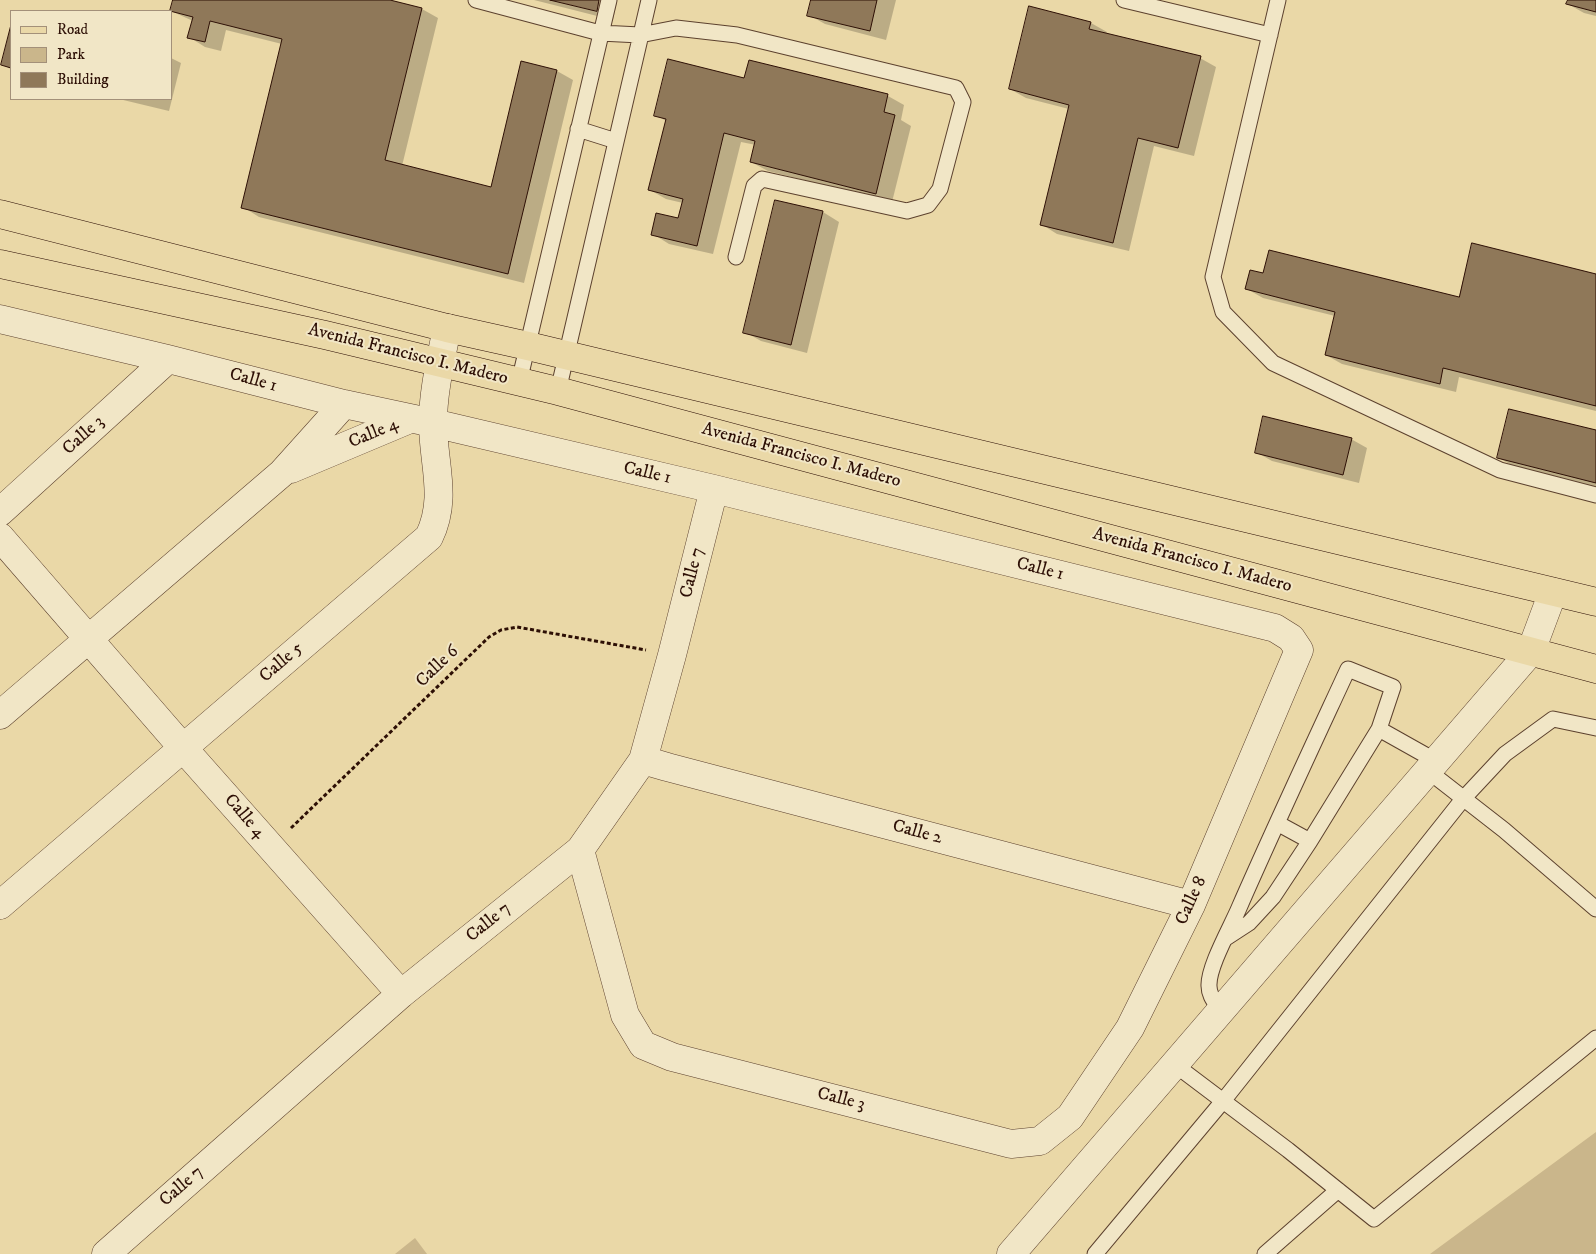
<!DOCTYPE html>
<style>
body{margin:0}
#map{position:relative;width:1596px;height:1254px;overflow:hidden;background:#ead8a7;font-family:"IM FELL DW Pica",serif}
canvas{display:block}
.legend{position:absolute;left:10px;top:10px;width:162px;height:90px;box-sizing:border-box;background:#f1e6c6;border:1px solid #a39079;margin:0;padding:6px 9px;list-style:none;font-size:15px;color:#2d0f05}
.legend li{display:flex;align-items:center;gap:10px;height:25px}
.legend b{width:25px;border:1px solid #a39079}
</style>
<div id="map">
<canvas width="1596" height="1254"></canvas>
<ul class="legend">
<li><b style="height:6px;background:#ead8a7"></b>Road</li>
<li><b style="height:14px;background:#cab68b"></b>Park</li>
<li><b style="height:14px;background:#8f7859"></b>Building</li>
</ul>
</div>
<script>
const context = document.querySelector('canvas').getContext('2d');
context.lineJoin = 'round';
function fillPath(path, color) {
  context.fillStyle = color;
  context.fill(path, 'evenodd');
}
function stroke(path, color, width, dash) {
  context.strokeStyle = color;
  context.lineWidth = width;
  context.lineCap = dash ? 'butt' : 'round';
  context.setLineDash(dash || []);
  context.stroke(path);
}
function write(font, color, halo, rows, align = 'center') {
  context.font = font + ' "IM FELL DW Pica",serif';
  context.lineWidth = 4;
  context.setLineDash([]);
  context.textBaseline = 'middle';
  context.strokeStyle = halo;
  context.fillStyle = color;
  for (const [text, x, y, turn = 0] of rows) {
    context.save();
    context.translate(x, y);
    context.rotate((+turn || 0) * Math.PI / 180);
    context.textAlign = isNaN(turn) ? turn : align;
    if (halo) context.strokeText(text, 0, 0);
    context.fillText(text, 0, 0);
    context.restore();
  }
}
fillPath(new Path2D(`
 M1596,1132V1254H1430Z
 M415,1238L427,1254H395Z`), '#cab68b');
fillPath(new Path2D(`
 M174,0H385L422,9L438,18L402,166L492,188L522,62L557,71L573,80L524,283L259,217L243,207L282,44L226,30L221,51L205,47L189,37L193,21L171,11Z
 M534,0H614L617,2L613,20Z
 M812,0H896L886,40L825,24L809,15Z
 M1569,0H1596V16L1584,13L1568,4Z
 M1091,23L1107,32L1106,34L1200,58L1216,67L1194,156L1154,146L1129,251L1057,234L1041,224L1069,109L1026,98L1010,89Z
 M11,30V69L3,65Z
 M171,58L181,63L169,111L119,99H171Z
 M750,61L888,96L904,105L901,120L911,126L892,202L768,171L751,162L756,145L741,142L713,254L669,244L653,234L679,220L683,203L666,199L650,190L666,121L656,115L745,79Z
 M776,201L823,212L839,222L807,353L761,341L745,332Z
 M1264,274L1460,299L1596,275V411L1459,377L1456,392L1342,364L1326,355L1335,316L1263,298L1247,289Z
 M1596,432V488L1515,467L1499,458Z
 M1351,439L1367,448L1359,483L1272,461L1256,452Z`), '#0003');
const building = new Path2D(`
 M173,0H390L422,8L385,160L491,187L521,61L557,70L508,274L241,208L282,39L210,21L205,42L187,38L193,17L170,11Z
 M550,0H599L597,11Z
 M811,0H877L870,31L807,16Z
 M1568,0H1596V12L1566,4Z
 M1029,6L1091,22L1089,29L1201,56L1178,148L1138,138L1113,243L1040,225L1069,105L1009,89Z
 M11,25V68L1,65Z
 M668,59L744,78L749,60L888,94L884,112L895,115L876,194L750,162L755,141L724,133L697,246L651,235L656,213L678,218L683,199L648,190L666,119L654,116Z
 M775,200L823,211L791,345L743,333Z
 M1472,243L1596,274V406L1443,368L1440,384L1325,355L1335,312L1245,289L1250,270L1263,273L1269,250L1459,297Z
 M1509,409L1596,430V483L1497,458Z
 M1263,416L1352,438L1343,475L1255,453Z`);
fillPath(building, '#8f7859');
stroke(building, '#2d0f05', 1);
const service = new Path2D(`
 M476,0L600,33L640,35L676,28L737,35L956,88L963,102L940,189L928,205L907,211L762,179L754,186L736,257
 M1124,0L1270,35
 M1278,0L1213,277L1223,312L1273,363L1500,470L1596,495
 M578,129L616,141
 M519,382L609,0
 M558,391L649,0
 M1379,729L1436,761
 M1427,770L1504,830L1596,909
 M1277,823L1310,841
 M1220,1010C1215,1002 1209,996 1209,986C1208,967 1231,927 1239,908C1274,828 1311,749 1348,669L1393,687L1379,729L1310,841L1273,897L1249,923L1226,938
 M1174,1064L1288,1150L1374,1219L1596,1038
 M1095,1254L1223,1101L1463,799L1505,754L1553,719L1596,728
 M1265,1254L1338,1190`);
const minor = new Path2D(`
 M0,319L168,359L344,404L433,423L714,489L1275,628L1291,638L1299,650L1191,905L1130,1028L1070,1117L1040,1141L1011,1144L672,1057L643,1045L625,1015L580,850
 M291,469L410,419
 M0,512L168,359
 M0,537L183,748L401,994
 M0,715L282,473L344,404
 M643,760L667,767L1191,905
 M0,905L429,537C448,498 433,464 433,423C433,391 441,359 447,328
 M106,1254L401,994L580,850L643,760L672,655L714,489
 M1011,1254L1531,651L1553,592`);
const primary = new Path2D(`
 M0,214L447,328L528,346L1596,602
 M0,264L325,335L558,391L1596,669`);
stroke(service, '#5c412e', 17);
stroke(minor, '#5c412e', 29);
stroke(primary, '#2d0f05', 29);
stroke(new Path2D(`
 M291,828L489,637L501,630L517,627L646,650`), '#2d0f05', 3, [4, 2.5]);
stroke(service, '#f1e6c6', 15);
stroke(minor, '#f1e6c6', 28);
stroke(primary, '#ead8a7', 28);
write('18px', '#2d0f05', '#f1e6c6', [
 ["Avenida Francisco I. Madero",408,355,14],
 ["Calle 1",253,381,15],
 ["Calle 4",374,434,-23],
 ["Calle 3",84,436,-42],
 ["Avenida Francisco I. Madero",801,456,15],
 ["Calle 1",647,474,13],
 ["Avenida Francisco I. Madero",1192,561,15],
 ["Calle 1",1040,570,14],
 ["Calle 7",693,573,-76],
 ["Calle 5",282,663,-41],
 ["Calle 6",438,667,-44],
 ["Calle 4",244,817,49],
 ["Calle 2",917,833,15],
 ["Calle 8",1192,901,-66],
 ["Calle 7",489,923,-39],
 ["Calle 3",841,1100,14],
 ["Calle 7",182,1187,-41]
]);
</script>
